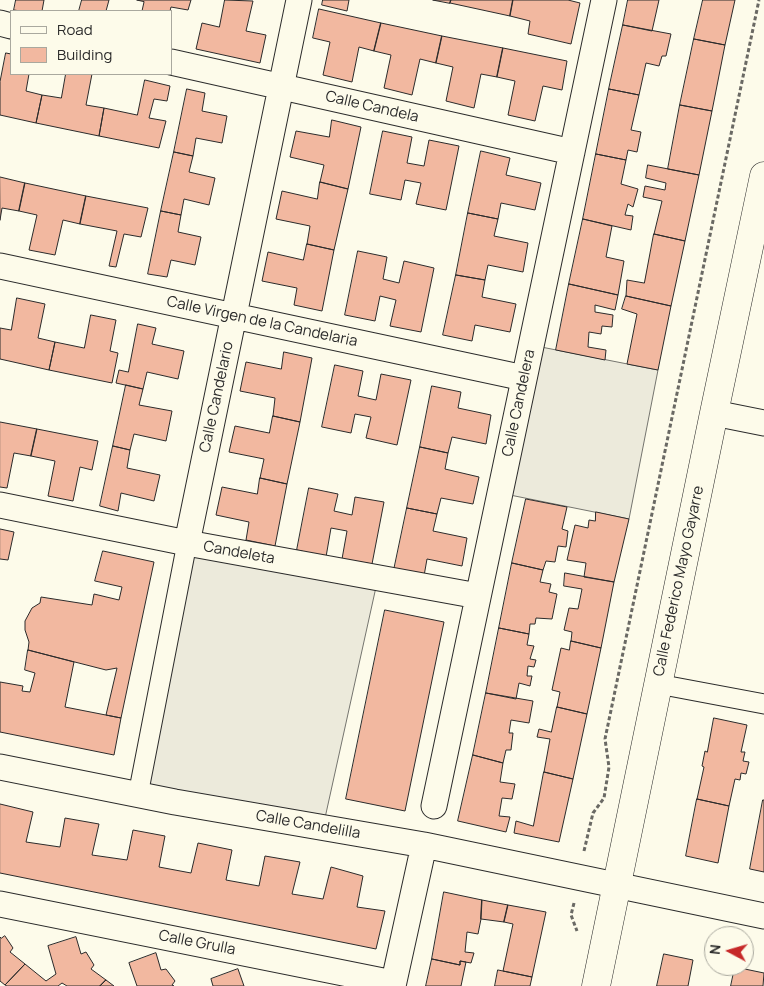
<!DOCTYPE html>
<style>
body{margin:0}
#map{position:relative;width:764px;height:986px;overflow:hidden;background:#fdfbea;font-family:Manrope,sans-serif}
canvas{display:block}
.legend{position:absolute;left:10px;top:10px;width:162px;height:65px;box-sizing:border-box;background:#fdfbea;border:1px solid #a9a89e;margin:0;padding:6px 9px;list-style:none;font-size:15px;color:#2b2b2b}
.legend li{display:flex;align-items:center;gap:10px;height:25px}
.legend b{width:25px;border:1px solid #a9a89e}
.north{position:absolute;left:704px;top:926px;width:50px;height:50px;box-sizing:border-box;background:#fdfbea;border:1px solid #a9a89e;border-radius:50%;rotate:276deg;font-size:14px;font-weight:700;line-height:20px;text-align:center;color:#2b2b2b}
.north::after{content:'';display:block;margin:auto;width:18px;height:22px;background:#c62828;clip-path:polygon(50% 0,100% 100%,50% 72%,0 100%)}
</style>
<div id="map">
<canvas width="764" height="986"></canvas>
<ul class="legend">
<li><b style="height:6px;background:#fdfbea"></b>Road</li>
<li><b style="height:14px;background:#f2b8a0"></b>Building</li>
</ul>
<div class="north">N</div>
</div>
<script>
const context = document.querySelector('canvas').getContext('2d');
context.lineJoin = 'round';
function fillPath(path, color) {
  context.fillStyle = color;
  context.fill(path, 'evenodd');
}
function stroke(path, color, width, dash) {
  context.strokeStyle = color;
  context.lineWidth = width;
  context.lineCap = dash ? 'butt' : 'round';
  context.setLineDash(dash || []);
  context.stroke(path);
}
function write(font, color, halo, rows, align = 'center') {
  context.font = font + ' Manrope,sans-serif';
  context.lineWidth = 4;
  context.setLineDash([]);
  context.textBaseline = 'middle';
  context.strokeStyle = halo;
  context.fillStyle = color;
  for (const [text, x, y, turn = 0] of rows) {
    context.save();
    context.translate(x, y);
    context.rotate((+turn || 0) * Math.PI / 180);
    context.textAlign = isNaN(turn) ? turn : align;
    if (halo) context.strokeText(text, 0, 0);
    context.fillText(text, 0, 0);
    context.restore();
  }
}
const parking = new Path2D(`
 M531,345L658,370L629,519L500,493Z
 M187,543L378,578L323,827L138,795Z`);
fillPath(parking, '#eceadb');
stroke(parking, '#74746e', 1);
const building = new Path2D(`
 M16,0H44L42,11H20L14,10Z
 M82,0H109L106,11H79Z
 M137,0H191L188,10L171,7L170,11H142L144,2Z
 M225,0L253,1L246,31L266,35L260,63L196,49L202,23L219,27Z
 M323,0H349L347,11L322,5Z
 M433,0H451L450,3Z
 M451,0H513L510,16L450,3Z
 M513,0H568L580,3L571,44L528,34L530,21L510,16Z
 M628,0H659L652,31L623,25Z
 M703,0H735L725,45L694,39Z
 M319,9L381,23L374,51L359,47L352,82L323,75L330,42L313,38Z
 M381,23L442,36L436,63L420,59L412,95L384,88L391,55L374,51Z
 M623,25L671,34L666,56H662L659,66L646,63L639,95L609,89Z
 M442,36L503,48L497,77L481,74L474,108L446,101L453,67L436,63Z
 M694,39L725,45L712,111L680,105Z
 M503,48L567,61L562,90L543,86L535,121L508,115L515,81L497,77Z
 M6,53L11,54V74H29L26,91L42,95L36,123L0,115V82Z
 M66,74H92L86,105L104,108L99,136L36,123L42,95L61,98Z
 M145,80L170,86L167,101L154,99L149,118L166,121L159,148L99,136L104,108L137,115Z
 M187,89L205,93L202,111L227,116L222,143L196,138L193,156L174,152Z
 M609,89L639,95L631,130L641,132L637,152L628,150L626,160L596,154Z
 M680,105L712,111L699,175L668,169Z
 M332,120L361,127L348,189L320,182L324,165L290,157L296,131L329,137Z
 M383,131L412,137L407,163L424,166L429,140L459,146L446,210L416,204L421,183L405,180L401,200L370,194Z
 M481,151L510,158L506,175L541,183L535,210L501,203L498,219L468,213Z
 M174,152L193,156L189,172L215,178L209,205L184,199L181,215L161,211Z
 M596,154L626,160L621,184L638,189L633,207L628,204L625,215L633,216L631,230L583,219Z
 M648,165L699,175L685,241L654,234L662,201L643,197L645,186L665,190L666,183L646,178Z
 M0,177L25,183L19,211L2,208L0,220Z
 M320,182L348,189L334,250L307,244L310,226L276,219L282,191L317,199Z
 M25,183L86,196L80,224L63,220L55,255L29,250L37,215L19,211Z
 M86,196L148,208L141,237L124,234L116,267L109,266L117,231L80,224Z
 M161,211L181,215L178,232L201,237L195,265L171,260L167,277L148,274Z
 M468,213L498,219L494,236L528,243L523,272L488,265L485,280L456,275Z
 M583,219L612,226L606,257L624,261L618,295L569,284Z
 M654,234L685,241L671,306L626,296L627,280L644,283Z
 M307,244L334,250L322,311L294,305L297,288L262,281L268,252L303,260Z
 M358,251L387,257L383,279L399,283L404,261L434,268L421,332L390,326L396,300L380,296L375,321L345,315Z
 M456,275L485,280L482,297L516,304L510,332L475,325L472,341L443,335Z
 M569,284L618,295L615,310L595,305V312L613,315L612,327L602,326L601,334L589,332L588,347L606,350L605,360L556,350Z
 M626,296L671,306L658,370L627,364L637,314L622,309Z
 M17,298L45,304L38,338L55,342L49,370L0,359V328L11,330Z
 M91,315L116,320L110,351L118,353L112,383L49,370L55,342L84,348Z
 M138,324L156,328L152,344L184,351L178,379L147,372L143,389L116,383L119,370L128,372Z
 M284,352L312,358L300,422L273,416L275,398L240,391L246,362L281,369Z
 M335,365L363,371L358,396L376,400L381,374L411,380L397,445L366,438L371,417L355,414L351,433L322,427Z
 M126,385L143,389L139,405L172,411L166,441L134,434L130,450L113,446Z
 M432,386L461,392L458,408L491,415L486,444L452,437L448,453L420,447Z
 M273,416L300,422L287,484L260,478L264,459L229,452L235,426L269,433Z
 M0,422L37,429L31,456L14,453L7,488L0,487Z
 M37,429L98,441L92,470L80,467L73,501L48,496L55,461L31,456Z
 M113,446L130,450L127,468L160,475L154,501L121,493L118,511L100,506Z
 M420,447L448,453L445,469L479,477L473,504L441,498L437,514L407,508Z
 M260,478L287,484L275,546L246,540L249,522L216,515L222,487L257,494Z
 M309,488L338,494L334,511L352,515L355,497L384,502L372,564L342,559L347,531L331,528L326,557L297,550Z
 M526,499L567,507L562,529L568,531L566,547L558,546L555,562L546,561L543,570L512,563Z
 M407,508L437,514L433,531L467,538L462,566L427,559L424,576L394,570Z
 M596,512L629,519L614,582L584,577L586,563L567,560L575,525L588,528L589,520L595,521Z
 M0,529L14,532L8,560L0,559Z
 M103,551L154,562L121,718L106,715L117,668L106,670L28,650L29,642L25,630V621L32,608L40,603L41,597L92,605L94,594L119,600L122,587L95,581Z
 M512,563L543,570L540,582L551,584L549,592L557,594L552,619L536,618L535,624H530L529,634L499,628Z
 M565,573L614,582L601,648L571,641L572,632L564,630L569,608L578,609L582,589L564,586Z
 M385,610L444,622L405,811L346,799Z
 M499,628L529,634L527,645L534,646L530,659L536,660L534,667L528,666L527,676H532L530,686L519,683L516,699L486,693Z
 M571,641L601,648L587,714L557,707L560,692L552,690L561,648L569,650Z
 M28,650L74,662L65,707L121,718L114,755L0,732V682L23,686L22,691L30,692L35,673L25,670Z
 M486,693L533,701L529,723L511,720L509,733H513L511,750H506L503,763L473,755Z
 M557,707L587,714L573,779L544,772L550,739L537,737L539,729L551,732Z
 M714,718L747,725L741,752H745L743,761L749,762L746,774L741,773L740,780L735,779L729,806L697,799L704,767L702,766L705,751L707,752Z
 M473,755L503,763L500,782L515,784L512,799L502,798L499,816L510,817L506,832L458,821Z
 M544,772L573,779L559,842L514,833L516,821L533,826Z
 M697,799L729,806L718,863L686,856Z
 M763,800H764V872L750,869Z
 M0,804L33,812L26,842L60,847L65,818L99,824L92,855L127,860L133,830L165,836L159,867L191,873L198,843L232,850L226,880L259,886L265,856L300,862L292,894L323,899L331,867L363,876L357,907L385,911L376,949L0,873Z
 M444,892L482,900L481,919L478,934L467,932L465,952L474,953L471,963L460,961V965L432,959Z
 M482,900L508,905L504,922L481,919Z
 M508,905L546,912L532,977L503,971L513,924L504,922Z
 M5,936L13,948L10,952L25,964L5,985L0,981V937L1,938Z
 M76,937L81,954L86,952L94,965L91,969L106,980L100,986H67L62,983L58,986H7L5,985L25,964L46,981L56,974L48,946Z
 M156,953L161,970L166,969L175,981L172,985L174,986H137L129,963Z
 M664,954L693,960L688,986H657Z
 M432,959L460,965V961L466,962L461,986H426Z
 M735,967L764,973L763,986H731Z
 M238,969L244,986H213L211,979Z
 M498,970L532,977L530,986H495Z
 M106,980L114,986H100Z`);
fillPath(building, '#f2b8a0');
stroke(building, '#2b2b2b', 1);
const pedestrian = new Path2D(`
 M658,684L764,704
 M138,795L187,543`);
const minor = new Path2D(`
 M0,23L11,26
 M171,62L572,152
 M0,266L524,378
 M714,413L764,423
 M0,505L187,543L478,596
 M187,543L299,0
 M0,767L175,802L424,845L764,916
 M434,806L604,0
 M0,904L393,983
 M393,986L424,845`);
const primary = new Path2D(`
 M596,986L714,413L764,176`);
stroke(pedestrian, '#2b2b2b', 21);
stroke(minor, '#2b2b2b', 27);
stroke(primary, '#2b2b2b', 29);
stroke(new Path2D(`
 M584,851L593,813L604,798L609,767L605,739L759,0
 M574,903L571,915L577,931`), '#6a6964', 3, [4, 2.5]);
stroke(pedestrian, '#fdfbea', 19);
stroke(minor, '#fdfbea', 25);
stroke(primary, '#fdfbea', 28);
write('15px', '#2b2b2b', '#fdfbea', [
 ["Calle Candela",372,107,13],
 ["Calle Virgen de la Candelaria",262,322,12],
 ["Calle Candelario",217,397,-78],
 ["Calle Candelera",519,403,-78],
 ["Candeleta",239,553,10],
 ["Calle Federico Mayo Gayarre",679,581,-78],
 ["Calle Candelilla",308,825,10],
 ["Calle Grulla",197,943,11]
]);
</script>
